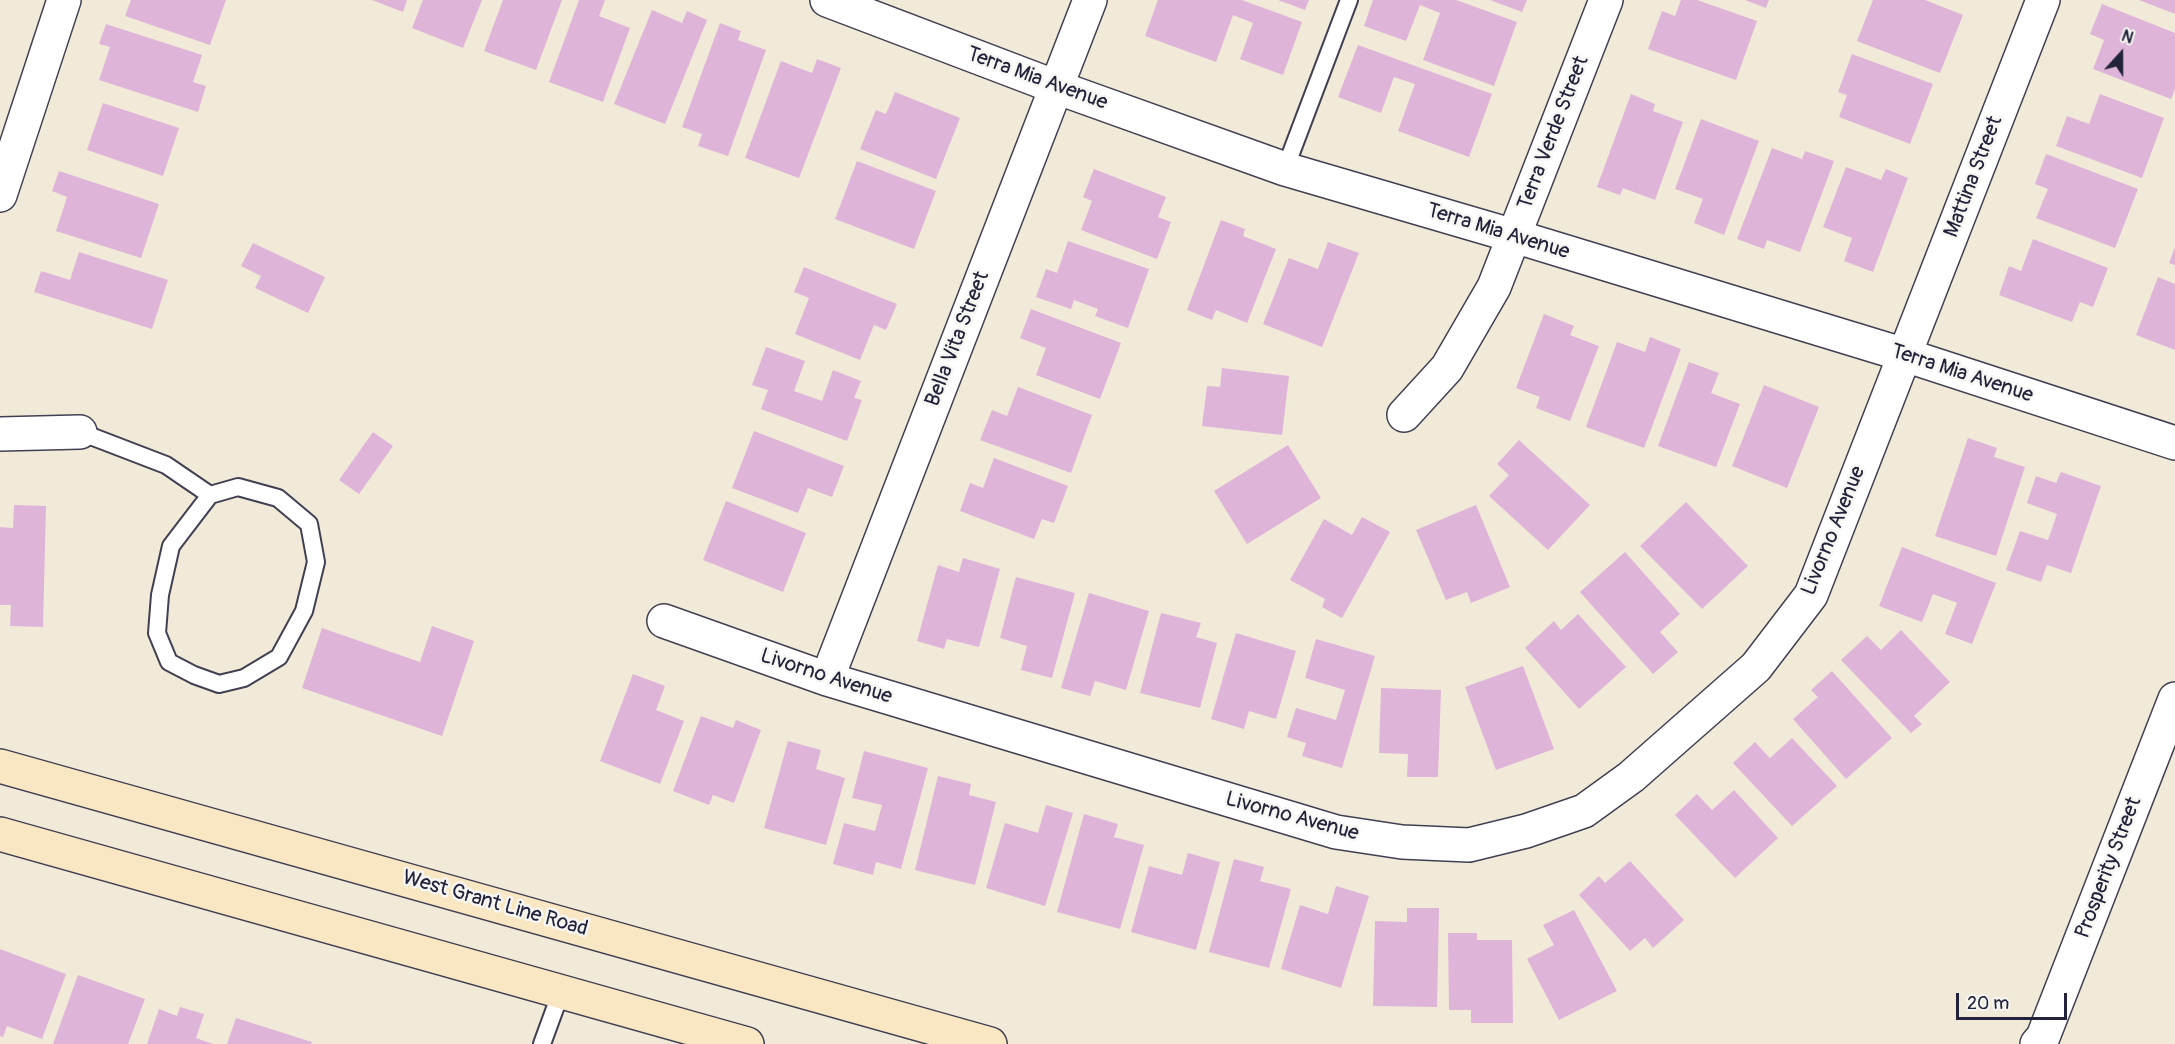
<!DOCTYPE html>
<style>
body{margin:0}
#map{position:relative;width:2175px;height:1044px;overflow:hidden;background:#f2ead8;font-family:Pangolin,sans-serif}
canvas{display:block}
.north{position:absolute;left:2091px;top:24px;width:60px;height:60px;-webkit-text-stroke:4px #f6f6f2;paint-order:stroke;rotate:21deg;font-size:16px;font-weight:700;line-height:24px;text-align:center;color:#22223b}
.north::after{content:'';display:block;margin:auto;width:21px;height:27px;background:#22223b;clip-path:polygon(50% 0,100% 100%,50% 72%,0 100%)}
.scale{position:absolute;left:1956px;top:993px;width:111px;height:27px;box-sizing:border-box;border:3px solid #22223b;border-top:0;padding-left:8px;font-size:18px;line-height:21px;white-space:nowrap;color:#22223b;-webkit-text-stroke:4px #f6f6f2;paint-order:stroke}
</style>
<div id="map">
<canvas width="2175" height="1044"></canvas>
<div class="north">N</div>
<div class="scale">20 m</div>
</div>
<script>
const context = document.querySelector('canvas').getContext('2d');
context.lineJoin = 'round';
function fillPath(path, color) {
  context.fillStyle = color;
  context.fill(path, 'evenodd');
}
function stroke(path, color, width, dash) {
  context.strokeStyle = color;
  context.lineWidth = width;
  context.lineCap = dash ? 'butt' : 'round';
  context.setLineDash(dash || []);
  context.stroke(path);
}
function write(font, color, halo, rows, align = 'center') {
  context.font = font + ' Pangolin,sans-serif';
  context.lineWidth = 5;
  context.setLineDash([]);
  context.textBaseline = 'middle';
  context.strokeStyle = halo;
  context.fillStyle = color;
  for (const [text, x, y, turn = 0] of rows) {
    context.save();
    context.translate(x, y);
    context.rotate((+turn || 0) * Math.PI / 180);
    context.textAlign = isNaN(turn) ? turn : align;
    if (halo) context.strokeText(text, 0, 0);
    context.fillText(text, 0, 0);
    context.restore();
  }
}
fillPath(new Path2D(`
 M131,0H226L210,45L125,16Z
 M372,0H407L403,12Z
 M423,0H482L463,48L412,28Z
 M503,0H562L536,70L484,51Z
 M579,0H605L599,16L630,28L603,102L549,82Z
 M1158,0H1242L1302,22L1283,75L1240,59L1253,23L1233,15L1216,62L1145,36Z
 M1278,0H1309L1305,10Z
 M1373,0H1456L1517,22L1494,86L1423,60L1440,13L1420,5L1406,41L1364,26Z
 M1490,0H1527L1522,12Z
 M1681,0H1697L1757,21L1736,80L1648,49L1662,11L1675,16Z
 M1745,0H1769L1766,8Z
 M1873,0H1925L1963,15L1940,73L1857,41Z
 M2139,0H2175V14Z
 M2102,4L2175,33V89L2171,99L2093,69L2104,40L2090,34Z
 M652,10L682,23L687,11L707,20L665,124L614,104Z
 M720,23L741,31L738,40L766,50L728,156L698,146L702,134L682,127Z
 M106,24L202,55L193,82L206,86L198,112L99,80L110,47L99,44Z
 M1358,45L1492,94L1469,157L1398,131L1415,84L1394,77L1381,113L1338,97Z
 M1852,54L1933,84L1910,144L1839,117L1847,95L1838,92Z
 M817,59L841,68L799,178L745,158L781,61L812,73Z
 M895,92L960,118L936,179L860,149L876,110L886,114Z
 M1631,94L1655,104L1653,111L1683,122L1655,200L1623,188L1620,195L1597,187Z
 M2100,94L2164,118L2142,178L2056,146L2067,116L2089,124Z
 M103,103L179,128L163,176L87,150Z
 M1701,119L1759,141L1724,235L1694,223L1703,199L1675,189Z
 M1772,148L1802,159L1805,151L1834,161L1800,252L1767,240L1764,249L1737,239Z
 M2046,154L2138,189L2115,248L2036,218L2048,189L2035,184Z
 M857,161L936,191L914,249L835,219Z
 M1846,167L1881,180L1886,169L1908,178L1873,272L1844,261L1852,238L1823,227Z
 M1094,169L1166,197L1158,217L1171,222L1157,259L1081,230L1092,201L1083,197Z
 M59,171L159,204L141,258L56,231L67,197L52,191Z
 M1221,220L1245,229L1243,236L1276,249L1247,323L1216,310L1212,320L1187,310Z
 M2033,239L2108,268L2093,307L2080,302L2072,322L1999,295L2009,266L2021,271Z
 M1068,241L1149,269L1128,328L1095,316L1098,309L1074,300L1071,309L1036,297L1046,269L1057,273Z
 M1328,242L1359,253L1322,347L1263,324L1289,258L1318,269Z
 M253,243L325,277L308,313L255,288L261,276L241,266Z
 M2175,247V265L2169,263Z
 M79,252L168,280L152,329L34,292L41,271L70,280Z
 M804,267L897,304L886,330L874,325L860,360L795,334L809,298L794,292Z
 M2158,277L2175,284V350L2136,335Z
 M1031,309L1121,343L1100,399L1036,375L1046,348L1020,338Z
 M1544,314L1574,326L1570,335L1599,346L1570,421L1536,408L1540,397L1516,388Z
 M1650,337L1681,349L1644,448L1586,427L1617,342L1645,352Z
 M766,347L805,361L794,391L822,401L833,370L861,381L854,398L862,400L847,441L761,409L768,390L752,385Z
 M1689,362L1719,373L1711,393L1740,404L1716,467L1658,446Z
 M1222,368L1289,376L1282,435L1202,426L1207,386L1220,387Z
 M1764,385L1819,407L1787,488L1732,466Z
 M1018,387L1092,415L1071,473L980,440L992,410L1007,416Z
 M754,431L844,466L832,497L808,488L798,513L732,488Z
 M373,432L393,446L359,494L339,480Z
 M1968,438L1997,448L1994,457L2025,467L1996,556L1935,536Z
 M1519,440L1590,505L1548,550L1489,496L1509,475L1497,464Z
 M1288,445L1321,498L1247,544L1214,491Z
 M994,458L1068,486L1054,523L1042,519L1034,539L960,511L970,483L983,488Z
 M2061,472L2101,486L2071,573L2047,565L2041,582L2006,570L2020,531L2048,540L2057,514L2027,503L2036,476L2056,483Z
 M726,501L806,533L783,592L703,560Z
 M1686,502L1748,566L1702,609L1640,546Z
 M14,505L46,506L43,627L10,626L11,605H0V527L13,528Z
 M1476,505L1510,587L1471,603L1467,592L1446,600L1416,530Z
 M1362,517L1390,532L1342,618L1322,607L1325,599L1290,580L1324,519L1352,535Z
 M1902,547L1996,583L1972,644L1945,634L1957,603L1933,594L1922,622L1879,606Z
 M1625,552L1680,614L1660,632L1678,652L1653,674L1580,592Z
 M963,558L1000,569L979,647L947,639L944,649L917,641L938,565L959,572Z
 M1016,577L1075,593L1052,678L1021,670L1027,646L1000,638Z
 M1089,593L1149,611L1126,690L1095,681L1090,696L1061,688Z
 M1161,613L1201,623L1196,637L1217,643L1200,708L1140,693Z
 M1578,614L1626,667L1579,709L1525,648L1554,621L1561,630Z
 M432,626L474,641L442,736L302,688L322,628L420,662Z
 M1901,630L1950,682L1914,716L1922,724L1911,733L1841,660L1867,636L1881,650Z
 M1236,633L1296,651L1276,719L1249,711L1244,729L1211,719Z
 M1316,639L1375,656L1342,768L1302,756L1306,743L1287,737L1296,708L1336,720L1345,690L1305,678Z
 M1523,666L1554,749L1496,770L1465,687Z
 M1832,671L1892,738L1846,779L1793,719L1818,697L1811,690Z
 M633,674L665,686L656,710L684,721L660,784L600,761Z
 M1381,688L1441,690L1438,777H1407L1408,754L1379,753Z
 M701,716L733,728L736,720L761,730L734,803L713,795L709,805L673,791Z
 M1792,738L1837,786L1792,826L1733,763L1755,742L1770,758Z
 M788,741L821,750L816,769L845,778L826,845L764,828Z
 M864,751L928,768L901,869L876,862L873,875L833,864L844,823L875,831L882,805L852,798Z
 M938,776L971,784L969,795L996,802L975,885L915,870Z
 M1734,790L1778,838L1735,878L1675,815L1697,794L1712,810Z
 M1046,805L1073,813L1045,906L986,888L1005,823L1038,833Z
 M1084,814L1118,824L1114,837L1144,845L1120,929L1057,912Z
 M1188,853L1220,862L1196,950L1131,932L1149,866L1182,875Z
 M1234,859L1264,867L1260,881L1291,889L1269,968L1209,952Z
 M1630,861L1684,920L1653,948L1645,938L1630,951L1579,895L1599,876L1605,883Z
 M1336,886L1369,896L1341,988L1281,969L1300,905L1328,914Z
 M1407,908H1439L1437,1007L1373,1006L1375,921L1407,922Z
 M1574,910L1617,991L1559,1020L1527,959L1554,945L1543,925Z
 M1448,933H1477V940H1512L1513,1023H1471V1010H1449Z
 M0,949L66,974L42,1039L7,1026L3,1037L0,1036Z
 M78,975L145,999L128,1044H53Z
 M180,1007L204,1014L196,1038L213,1044H147L159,1009L177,1016Z
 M236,1018L312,1042L311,1044H227Z`), '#dfb4d9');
const service = new Path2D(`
 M1285,169L1349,0
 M80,432L166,465L210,495L238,487L278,498L309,524L316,562L304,611L279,657L244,678L219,684L194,675L169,662L157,633L160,595L171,546L210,495
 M542,1044L561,992`);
const minor = new Path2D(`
 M827,0L1056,87L1285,169L1514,236L1905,355L2175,443
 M0,195L64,0
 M1404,415L1447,368L1494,287L1606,0
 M0,434L80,432
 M664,621L827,679L1336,832L1402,842L1469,845L1526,831L1584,811L1631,777L1756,667L1811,595L2043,0
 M827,679L1090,0
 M2037,1044L2043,1037L2175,699`);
const secondary = new Path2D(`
 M0,766L990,1044
 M0,834L747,1044`);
stroke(service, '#414053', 20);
stroke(minor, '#414053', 36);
stroke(secondary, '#414053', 36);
stroke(service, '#fff', 16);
stroke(minor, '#fff', 33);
stroke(secondary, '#f9e7c3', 33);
write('21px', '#22223b', '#f6f6f2', [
 ["Terra Mia Avenue",1037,79,20],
 ["Terra Verde Street",1554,133,-69],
 ["Mattina Street",1974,177,-69],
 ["Terra Mia Avenue",1498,232,17],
 ["Bella Vita Street",958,339,-69],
 ["Terra Mia Avenue",1962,374,18],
 ["Livorno Avenue",1834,531,-68],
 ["Livorno Avenue",826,677,18],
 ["Livorno Avenue",1292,817,15],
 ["Prosperity Street",2109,868,-69],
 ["West Grant Line Road",495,904,16]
]);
</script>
